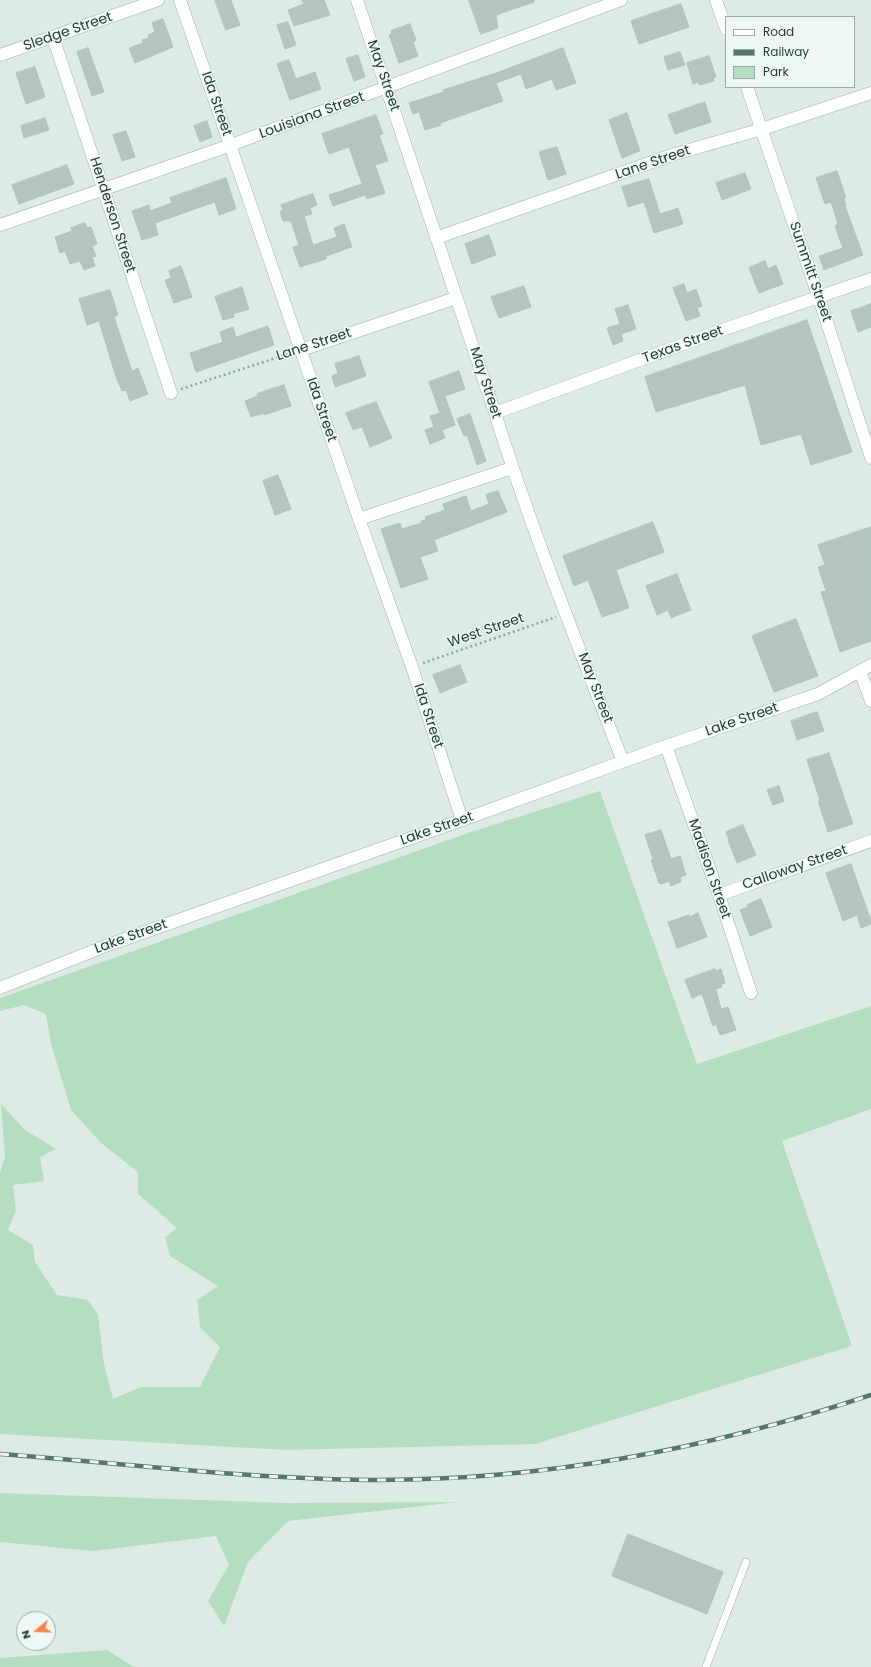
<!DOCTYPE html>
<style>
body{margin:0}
#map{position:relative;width:871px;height:1667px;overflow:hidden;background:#deeae5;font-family:Poppins,sans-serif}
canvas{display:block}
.legend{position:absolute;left:725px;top:16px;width:130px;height:72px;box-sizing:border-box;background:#eef7f3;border:1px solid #9baba7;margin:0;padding:5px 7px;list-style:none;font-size:12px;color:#1e3a35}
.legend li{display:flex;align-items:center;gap:8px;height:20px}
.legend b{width:20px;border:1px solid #9baba7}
.north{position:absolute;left:16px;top:1611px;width:40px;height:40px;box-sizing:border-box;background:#eef7f3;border:1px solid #9baba7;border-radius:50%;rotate:251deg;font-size:11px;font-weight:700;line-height:16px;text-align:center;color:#1e3a35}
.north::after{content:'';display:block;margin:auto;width:14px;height:18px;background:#f8824d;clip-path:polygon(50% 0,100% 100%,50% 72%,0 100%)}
</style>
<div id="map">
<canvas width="871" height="1667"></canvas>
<ul class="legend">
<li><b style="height:5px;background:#fff"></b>Road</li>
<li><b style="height:5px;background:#587670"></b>Railway</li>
<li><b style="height:11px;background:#b5ddc2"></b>Park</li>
</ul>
<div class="north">N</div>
</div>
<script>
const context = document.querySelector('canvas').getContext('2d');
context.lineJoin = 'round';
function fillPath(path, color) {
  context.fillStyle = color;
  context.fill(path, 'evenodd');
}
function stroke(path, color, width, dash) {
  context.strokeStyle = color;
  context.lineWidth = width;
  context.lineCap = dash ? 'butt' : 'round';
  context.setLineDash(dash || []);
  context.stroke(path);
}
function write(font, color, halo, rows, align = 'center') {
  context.font = font + ' Poppins,sans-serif';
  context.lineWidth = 3;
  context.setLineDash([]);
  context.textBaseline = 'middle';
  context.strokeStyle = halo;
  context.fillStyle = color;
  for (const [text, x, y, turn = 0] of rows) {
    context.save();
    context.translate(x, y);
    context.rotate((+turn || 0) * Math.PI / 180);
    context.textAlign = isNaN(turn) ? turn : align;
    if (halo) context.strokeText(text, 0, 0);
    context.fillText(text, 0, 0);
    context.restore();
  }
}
fillPath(new Path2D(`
 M600,791L697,1064L871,1006V1109L782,1141L852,1346L535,1444L285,1450L0,1434V1173L5,1157L1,1104L25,1130L56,1149L40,1157L44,1181L13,1185L16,1211L8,1230L33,1245L35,1262L57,1295L88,1300L98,1315L104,1364L113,1399L141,1387H200L220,1347L200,1327L197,1300L218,1286L170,1256L165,1237L177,1228L138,1194V1172L101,1143L71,1110L51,1044L46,1014L24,1005L0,1011V998L471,832Z
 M0,1493L286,1503L458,1502L288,1521L248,1562L224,1626L208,1601L229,1565L216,1536L94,1551L0,1542Z
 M107,1650L134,1667H0V1658Z`), '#b5ddc2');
const building = new Path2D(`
 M215,0H231L240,25L226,30Z
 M302,0H324L330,15L294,26L288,10L304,4Z
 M469,0H534V2L496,15L498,28L481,34Z
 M681,4L689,27L639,44L631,21Z
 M163,19L173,47L135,63L129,48L143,43L142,40L149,38L148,35L155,32L152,23Z
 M288,22L296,45L285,49L277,25Z
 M410,24L416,40L413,42L418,56L399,63L389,35L392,34L391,31Z
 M88,48L104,92L92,96L77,52Z
 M563,48L576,83L556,90L552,79L526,89L521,74L496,83L503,101L440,123L441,125L425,130L419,112L413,114L409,103L444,92L443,90L496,73Z
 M680,52L685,65L668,70L664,57Z
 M358,55L365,77L354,81L346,59Z
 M709,56L716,77L713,78L714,81L699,85L698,82L693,84L687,63Z
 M289,60L296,79L315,72L321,89L290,100L277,64Z
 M35,67L45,97L26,104L16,73Z
 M705,102L711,122L675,134L668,115Z
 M627,113L640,151L622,158L609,120Z
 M376,115L383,134L379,135L388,161L375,165L385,193L367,199L365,195L333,206L329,195L362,184L349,147L329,154L322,134Z
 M45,118L49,130L24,138L21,126Z
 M207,121L212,137L200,142L194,126Z
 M126,131L135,157L122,161L113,135Z
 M557,147L566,174L548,180L539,152Z
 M67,165L74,184L19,204L12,185Z
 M837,171L846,198H844L846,206H845L863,255L824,270L819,256L843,248L835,226L838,224L831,202L825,204L816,178Z
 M745,173L751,189L722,200L716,183Z
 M226,178L236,209L219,215L215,202L155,223L158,235L142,240L132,211L149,205L150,211L172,203L170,198Z
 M649,179L660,214L678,208L683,224L654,233L644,202L628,207L622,187Z
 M313,194L317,205L310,208L312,214L304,216L313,245L337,237L334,228L344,224L352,247L326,256V259L300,267L293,247L299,245L291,221H283L280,212L283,210L281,205Z
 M85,223L87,228L91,227L97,244L92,246L96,256L92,257L95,266L84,270L80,261L70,264L65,251L60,253L55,237L72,231L71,228Z
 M489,235L496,255L472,264L465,244Z
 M765,261L768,269L776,265L783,284L759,293L749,268Z
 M181,266L192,297L174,303L165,280L171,278L169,271Z
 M684,284L687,293L696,289L702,306L697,308L700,316L686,321L673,288Z
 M524,286L531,307L499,318L491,297Z
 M242,287L249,309L233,314L234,317L223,320L215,297Z
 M110,290L118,315L114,317L132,371L138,368L148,394L130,401L126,390L122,391L116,377L99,321L87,325L79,299Z
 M871,304V327L858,332L851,311Z
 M628,305L636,329L621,334L623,341L613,345L607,328L620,324L615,309Z
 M807,320L852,452L811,465L801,434L761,445L745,385L656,412L645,377Z
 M268,326L274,345L196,372L190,353L223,342L220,332L233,327L236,337Z
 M359,356L366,376L335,387L332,376L338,373L335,364Z
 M459,371L465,389L445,396L455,425L442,430L445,438L430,444L425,430L434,427L430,416L440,413L429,382Z
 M284,385L291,406L264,415V413L251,417L245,401L258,396L257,394Z
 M376,402L392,438L370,447L362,427L353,430L346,413Z
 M470,414L486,461L477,465L467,435L464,436L457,419Z
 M278,475L291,509L275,515L263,481Z
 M498,491L507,512L434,540L438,551L420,557L428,579L401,588L381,529L400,523L402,529L422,523L421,521L426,520L425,517L445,510L443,504L466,496L471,511L489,504L486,495Z
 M653,522L664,552L616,570L629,608L602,617L588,580L574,586L563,556Z
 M871,527V641L840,652L821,592L826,591L818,567L825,565L818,545Z
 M677,574L691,610L671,618L668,610L657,615L646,586Z
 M796,619L818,676L774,692L752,636Z
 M460,665L467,682L440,693L433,675Z
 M817,712L824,731L797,740L791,721Z
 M829,753L853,824L828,832L818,801H820L807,760Z
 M779,786L784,801L773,805L767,790Z
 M743,825L756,855L737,863L728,840H729L726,832Z
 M661,830L671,859L680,856L686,875L680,877L681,882L671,886L669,881L661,884L659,883L651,860L653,859L645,835Z
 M851,864L871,921V924L861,928L857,915L843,921L826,873Z
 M761,899L772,927L750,936L740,910L748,907L747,905Z
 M698,913L707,937L677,948L668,922L689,915V917Z
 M715,969L716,971L721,969L725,983L721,985L722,987L716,989L721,1009L728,1007L736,1030L720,1035L716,1024L713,1026L702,994L692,998L685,980Z
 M628,1534L723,1572L707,1614L612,1576Z`);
fillPath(building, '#b3c5be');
stroke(building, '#b0c4bd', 1);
const service = new Path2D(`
 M706,1667L746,1562`);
const minor = new Path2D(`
 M180,0L359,519L412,667L462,820
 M357,0L495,413C532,532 579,647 623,762
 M716,0L726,29
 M53,37L171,393
 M0,55L158,0
 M747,87L819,298L871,458
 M0,225L231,145L621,0
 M436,238L675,154L762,129L871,93
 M301,350L456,298
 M495,413L719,331L871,279
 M359,519L512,468
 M860,671L871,701
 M666,746L719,895L751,993
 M719,895L871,841
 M0,988L108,945L462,820L666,746L818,694L871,665`);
stroke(service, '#a1b2ad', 8);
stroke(minor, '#a1b2ad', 13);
stroke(new Path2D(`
 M181,389L291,353
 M423,663L556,617`), '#7cafa3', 2.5, [2, 3]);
stroke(service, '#fff', 7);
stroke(minor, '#fff', 12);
const rail = new Path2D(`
 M0,1454C123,1463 247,1479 371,1480C542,1481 710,1449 871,1395`);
stroke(rail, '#587670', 4.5);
stroke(rail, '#eef7f3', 3, [9]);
write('14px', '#1e3a35', '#eef7f3', [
 ["Sledge Street",68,32,-19],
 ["May Street",383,76,71],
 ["Ida Street",216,104,71],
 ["Louisiana Street",312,116,-20],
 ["Lane Street",653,163,-19],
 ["Henderson Street",112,215,72],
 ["Summitt Street",810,272,71],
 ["Lane Street",314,345,-18],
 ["Texas Street",683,345,-20],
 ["May Street",485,383,72],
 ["Ida Street",321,410,71],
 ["West Street",486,631,-19],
 ["May Street",595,688,69],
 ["Ida Street",428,716,72],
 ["Lake Street",742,720,-19],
 ["Lake Street",437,829,-19],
 ["Calloway Street",795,868,-19],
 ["Madison Street",709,869,71],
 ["Lake Street",131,937,-20]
]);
</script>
